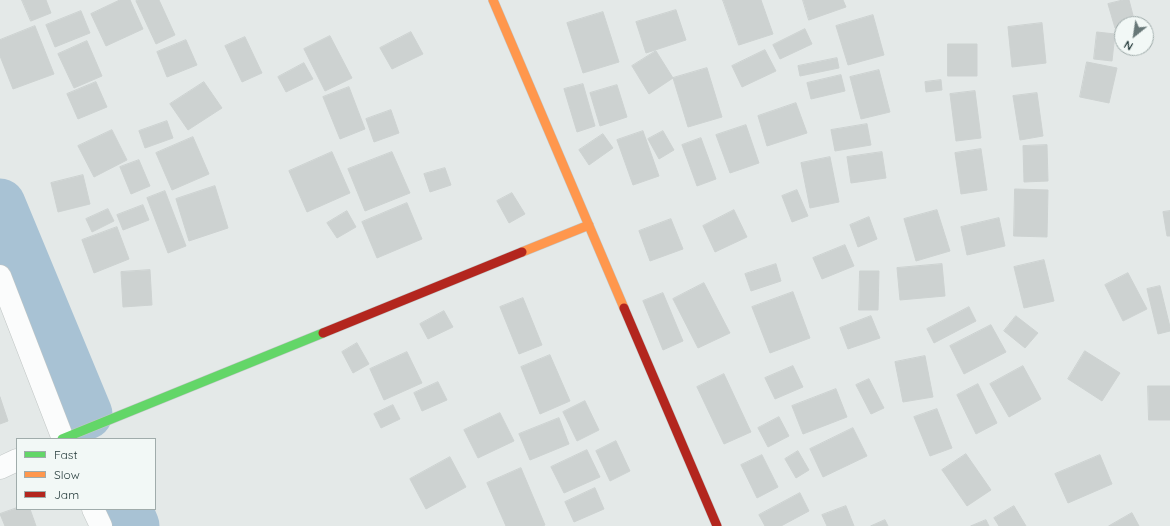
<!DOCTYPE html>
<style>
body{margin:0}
#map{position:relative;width:1170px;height:526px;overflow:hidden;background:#e4e9e8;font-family:Quicksand,sans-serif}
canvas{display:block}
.legend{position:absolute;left:16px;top:438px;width:140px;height:72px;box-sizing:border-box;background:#f2f8f6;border:1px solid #a0acab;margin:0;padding:5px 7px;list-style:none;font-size:12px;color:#243a3a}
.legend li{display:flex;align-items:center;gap:8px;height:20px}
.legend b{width:20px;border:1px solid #a0acab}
.north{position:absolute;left:1114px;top:16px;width:40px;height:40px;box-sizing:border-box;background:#f2f8f6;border:1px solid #a0acab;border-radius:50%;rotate:210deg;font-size:11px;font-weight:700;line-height:16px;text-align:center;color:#243a3a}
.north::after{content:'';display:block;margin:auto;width:14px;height:18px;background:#677777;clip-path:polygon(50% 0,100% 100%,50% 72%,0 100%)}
</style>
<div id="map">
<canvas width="1170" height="526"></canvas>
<ul class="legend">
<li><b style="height:5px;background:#63d668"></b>Fast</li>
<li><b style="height:5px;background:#ff974d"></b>Slow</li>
<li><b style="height:5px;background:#b3261e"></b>Jam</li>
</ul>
<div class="north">N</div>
</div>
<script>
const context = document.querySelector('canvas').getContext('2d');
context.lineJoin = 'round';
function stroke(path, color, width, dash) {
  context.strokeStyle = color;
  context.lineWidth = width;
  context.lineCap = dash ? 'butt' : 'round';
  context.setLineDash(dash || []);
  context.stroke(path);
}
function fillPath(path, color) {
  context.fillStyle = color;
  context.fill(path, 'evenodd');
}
stroke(new Path2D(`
 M0,204L87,414
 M127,509L134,526`), '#a8c2d4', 51);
const building = new Path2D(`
 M22,0H46L51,13L31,21Z
 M120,0H130L143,29L106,46L91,14Z
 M138,0H159L175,35L156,44L136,1Z
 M723,0H761L773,34L739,45Z
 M803,0H843L846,7L809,20Z
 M1123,0H1129L1135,23L1122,24V26L1115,28L1108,4Z
 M676,10L686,40L646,53L636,22Z
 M81,11L90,33L55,47L46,25Z
 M603,12L619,62L583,73L567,23Z
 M873,15L884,55L848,65L836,26Z
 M1042,23L1046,63L1012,67L1008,27Z
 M35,26L54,74L13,89L0,56V40Z
 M805,29L812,44L780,59L773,45Z
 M411,32L423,54L392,69L380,48Z
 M1097,32L1115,34L1112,61L1094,59Z
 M330,36L352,78L325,91L304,49Z
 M245,37L262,73L242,82L225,46Z
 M186,40L197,65L167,77L157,52Z
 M87,41L102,76L74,88L58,54Z
 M948,44H977V76H948Z
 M765,50L776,71L742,87L732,66Z
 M656,51L673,78L649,94L632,66Z
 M837,58L839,68L800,76L798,66Z
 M1087,62L1117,68L1109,103L1080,97Z
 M304,63L313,79L286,92L278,77Z
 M707,68L722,117L688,127L673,78Z
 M879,70L890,112L861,119L850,77Z
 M841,75L845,91L811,99L807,83Z
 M941,80L942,90L926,92L925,82Z
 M96,82L107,107L78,119L67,94Z
 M204,82L222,108L188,130L170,104Z
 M583,84L595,126L577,132L564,89Z
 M617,85L627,117L600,126L590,93Z
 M349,87L365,129L340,139L323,97Z
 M975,91L981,138L956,141L950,94Z
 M1037,93L1043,136L1020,140L1013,96Z
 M796,103L807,133L767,146L758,116Z
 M391,110L399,133L374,142L366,119Z
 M167,121L173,138L145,148L139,131Z
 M867,124L871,145L835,151L831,130Z
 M746,125L759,163L730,173L716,135Z
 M112,130L127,160L94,177L78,146Z
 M643,131L659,176L633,185L617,140Z
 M663,131L674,150L659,159L648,139Z
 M603,134L613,148L589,165L579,150Z
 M193,137L209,174L172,190L156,153Z
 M701,138L716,179L697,186L682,145Z
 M1047,145L1048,181L1024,182L1023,146Z
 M981,149L987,190L961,194L955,153Z
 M332,152L350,193L307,212L289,171Z
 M392,152L410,193L365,211L348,169Z
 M882,152L886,178L851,183L847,157Z
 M830,157L839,202L810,208L801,163Z
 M139,160L150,186L131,194L120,167Z
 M445,168L451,185L430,192L424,174Z
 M83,175L90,204L58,212L51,183Z
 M215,186L228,228L189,241L176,199Z
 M1015,189L1048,190L1047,237L1014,236Z
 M797,190L808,216L792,222L782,196Z
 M165,191L186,246L168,253L147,198Z
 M512,193L525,214L509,223L497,201Z
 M407,203L422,239L377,258L362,222Z
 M143,205L149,220L123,230L117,215Z
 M108,209L114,221L92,232L86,219Z
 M734,210L747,237L715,252L703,226Z
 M937,210L950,251L916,261L904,219Z
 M347,211L356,227L337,238L327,223Z
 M1170,211V236H1167L1163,212Z
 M869,217L877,239L858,247L850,225Z
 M999,218L1005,246L967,255L961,227Z
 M671,219L683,249L650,261L639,231Z
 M117,227L129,259L94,273L82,240Z
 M845,245L854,266L822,279L813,258Z
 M1044,260L1054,301L1024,308L1014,267Z
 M776,264L781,281L751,291L745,274Z
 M942,264L945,296L900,300L897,268Z
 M150,270L152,305L123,307L121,272Z
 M860,271H879L878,310H859Z
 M1128,273L1147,309L1123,321L1105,285Z
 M704,283L730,333L698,348L673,299Z
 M1160,286L1170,327V331L1158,334L1147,289Z
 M793,292L810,338L770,353L752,307Z
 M663,293L683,341L663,350L643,301Z
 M523,298L542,345L519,354L500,307Z
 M969,307L976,321L934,343L927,329Z
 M444,311L453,327L428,339L420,324Z
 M871,316L880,338L848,349L840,328Z
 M1016,316L1038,333L1025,348L1004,331Z
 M991,325L1006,352L964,374L950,346Z
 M357,343L369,364L353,373L342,352Z
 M1085,351L1120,373L1102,401L1068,379Z
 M407,352L422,383L384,400L370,369Z
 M550,355L570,401L540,414L521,367Z
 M925,356L933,397L903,402L895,362Z
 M793,366L803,387L775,399L765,378Z
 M1023,366L1041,399L1009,417L990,384Z
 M724,374L751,432L724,444L697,387Z
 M869,379L884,408L871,414L856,385Z
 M438,382L447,400L422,411L414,393Z
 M978,384L997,423L976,434L957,395Z
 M1148,386H1170V420H1149Z
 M836,389L847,417L803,434L792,406Z
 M0,397L8,421L0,424Z
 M585,401L599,430L577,441L563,412Z
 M393,405L400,419L381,428L374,414Z
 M937,409L952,448L930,456L914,417Z
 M500,413L514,441L478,458L464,430Z
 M779,417L789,436L768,447L758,428Z
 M559,418L569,444L530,460L519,434Z
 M853,428L867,456L823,477L810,449Z
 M616,441L630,471L610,481L596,451Z
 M587,450L600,477L564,493L551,467Z
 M798,451L809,470L796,478L785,459Z
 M966,454L991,490L967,506L942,470Z
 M762,455L778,487L757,498L741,465Z
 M1100,455L1112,484L1068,503L1055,474Z
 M450,457L466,487L426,509L410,479Z
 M521,468L545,525L543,526H506L487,483Z
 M595,488L604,509L574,522L565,502Z
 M800,493L809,511L781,526H765L759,515Z
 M846,506L854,526H827L822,515Z
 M1014,506L1026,526H999L994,518Z
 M17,508V509H30L36,526H5L0,514Z
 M1132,513L1139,526H1109Z
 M885,520L888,526H871Z
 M986,520L989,526H971Z`);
fillPath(building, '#cdd2d1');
stroke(building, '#cdd2d1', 1);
const street = new Path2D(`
 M0,276L63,439
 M0,468L17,460
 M93,509L101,526`);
const fast = new Path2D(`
 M62,439L323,333`);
const slow = new Path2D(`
 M493,0L624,308
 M522,252L589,225`);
const jam = new Path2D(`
 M624,308L717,526
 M323,333L522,252`);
stroke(street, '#c1c6c5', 23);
stroke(fast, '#c2c7c7', 10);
stroke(slow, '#c2c7c7', 10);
stroke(jam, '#c2c7c7', 10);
stroke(street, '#fbfcfc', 22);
stroke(fast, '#63d668', 9);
stroke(slow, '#ff974d', 9);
stroke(jam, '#b3261e', 9);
</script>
